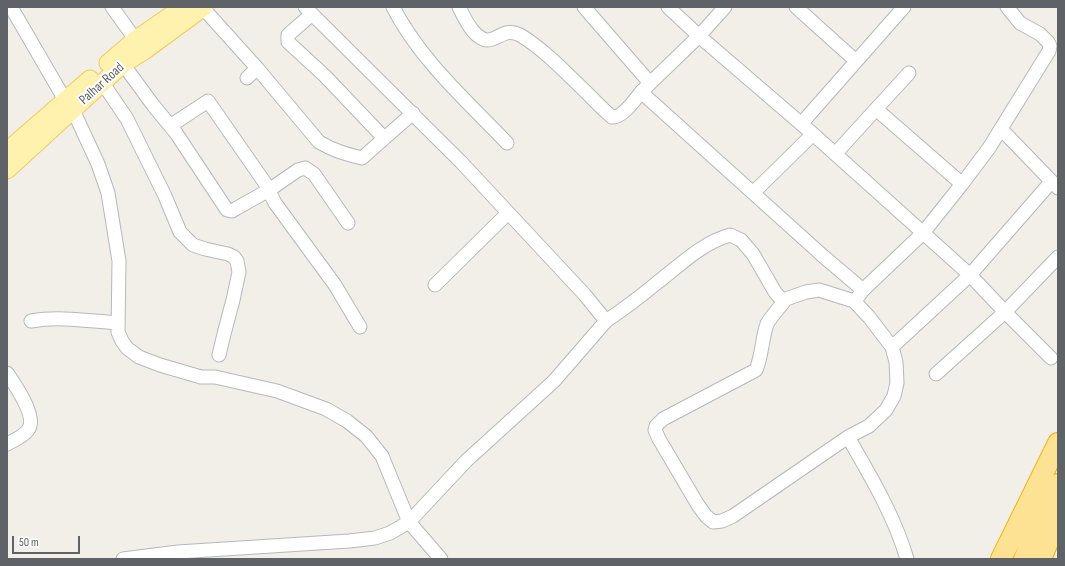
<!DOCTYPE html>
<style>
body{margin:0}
#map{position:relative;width:1065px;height:566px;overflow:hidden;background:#f1efe8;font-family:"Sofia Sans Condensed",sans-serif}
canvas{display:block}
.frame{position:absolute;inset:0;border:8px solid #5f6368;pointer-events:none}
.scale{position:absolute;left:12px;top:536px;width:68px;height:18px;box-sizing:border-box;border:2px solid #5f6368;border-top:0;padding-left:5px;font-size:12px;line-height:14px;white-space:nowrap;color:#5f6368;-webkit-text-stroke:3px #fff;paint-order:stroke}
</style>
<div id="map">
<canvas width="1065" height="566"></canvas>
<div class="frame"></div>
<div class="scale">50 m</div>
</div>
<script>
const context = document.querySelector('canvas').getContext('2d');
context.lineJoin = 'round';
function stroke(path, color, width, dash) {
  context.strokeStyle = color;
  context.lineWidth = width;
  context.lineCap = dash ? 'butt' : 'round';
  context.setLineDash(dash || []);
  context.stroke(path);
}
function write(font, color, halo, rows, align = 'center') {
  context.font = font + ' "Sofia Sans Condensed",sans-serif';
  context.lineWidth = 4;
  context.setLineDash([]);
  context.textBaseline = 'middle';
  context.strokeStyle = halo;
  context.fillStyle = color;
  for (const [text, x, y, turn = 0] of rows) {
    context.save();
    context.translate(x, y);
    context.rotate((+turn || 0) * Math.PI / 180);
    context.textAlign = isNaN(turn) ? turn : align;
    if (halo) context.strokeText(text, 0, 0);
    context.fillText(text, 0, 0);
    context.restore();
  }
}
const minor = new Path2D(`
 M11,7L65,100L73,110L98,164L108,193L119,261L118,332L122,341L127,348L139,357L160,365L201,377H215L277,391L326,409L347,421L366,436L382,456L409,522L441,559
 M112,7L140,46
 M393,7C420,60 467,101 507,143
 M459,7C463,15 467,24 473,31C493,54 499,24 520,35C545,50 566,73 587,93C595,101 603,110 612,117C622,118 635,100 641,92
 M584,7L650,83
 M668,7L699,36L813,134L970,275L1005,312L1051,358
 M725,7L699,36L641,92L823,256L863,290
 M796,7L856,61
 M203,8L257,68L319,142C334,151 346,154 362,158L413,113
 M312,14L288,35V42L325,76L384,138
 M123,64L153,105L176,133L227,210L232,211L237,208L269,190L298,170L305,168L314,174L348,223
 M247,78L257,68
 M102,82L127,119L165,196L180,232L193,245L205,249L228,254L234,257L237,261L239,272L233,300L224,334L219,355
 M876,109L962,184
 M801,124L904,7
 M170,126L208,101L265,183L275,203L335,285L360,327
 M1001,129L1058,188
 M835,154L909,73
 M754,192L813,134
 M435,285L508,213
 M858,297L863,290L923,233L962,184L989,148L1049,51L1050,46L1048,42L1040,34L1020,23L1007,7
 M31,321C60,316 89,321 118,323
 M606,321C624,309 641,296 658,282C680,265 702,243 730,235L741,240L753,254L775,292L781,299H786L806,292L819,290L854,301L869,317L892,347L896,362L897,383L894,396L886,410L869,426L848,437L733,516L722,521L713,522L706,516L698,505L659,439L655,430L656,426L663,419L756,370C762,356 762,338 767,324C772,315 780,307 786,299
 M892,347L970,275L1051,182
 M7,373C15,385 38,417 28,430C23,437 14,440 7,444
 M936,374L1005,312L1058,257
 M848,437C871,477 894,515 907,559
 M123,559L178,552L349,541L375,538L390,533L409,522L466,461L554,381L606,321L585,295L461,162L305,7`);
const major = new Path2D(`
 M108,63L135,40L183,7
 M7,151L90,79
 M7,170L123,64L144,51L204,7`);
const highway = new Path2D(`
 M1001,559L1058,443
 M1024,559L1043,513L1058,484
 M1041,559L1058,518`);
stroke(minor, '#b5b8bc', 15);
stroke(major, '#f2c960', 19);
stroke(highway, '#f9ab00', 22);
stroke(minor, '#fff', 13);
stroke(major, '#fff2af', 17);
stroke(highway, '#fde293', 20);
write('14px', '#5f6368', '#fff', [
 ["Palhar Road",102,84,-42]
]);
</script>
